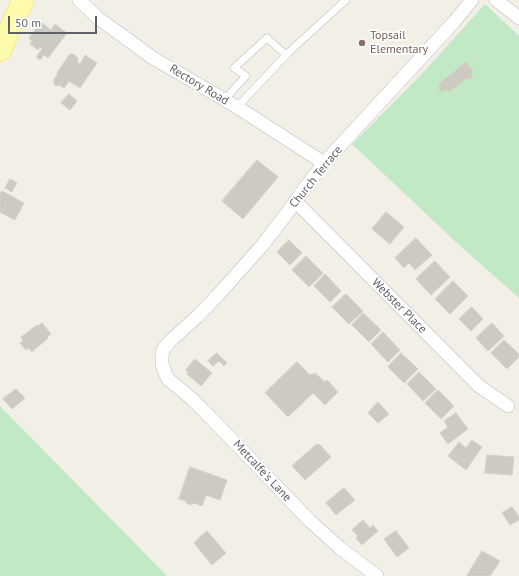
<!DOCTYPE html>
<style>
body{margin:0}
#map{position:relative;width:519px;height:576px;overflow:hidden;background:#f1efe6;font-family:"PT Sans",sans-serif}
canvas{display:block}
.scale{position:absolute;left:8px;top:16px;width:89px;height:18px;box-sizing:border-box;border:2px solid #5d6167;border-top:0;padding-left:5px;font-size:12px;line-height:14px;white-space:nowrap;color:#5d6167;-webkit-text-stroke:3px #fff;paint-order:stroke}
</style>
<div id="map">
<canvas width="519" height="576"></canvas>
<div class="scale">50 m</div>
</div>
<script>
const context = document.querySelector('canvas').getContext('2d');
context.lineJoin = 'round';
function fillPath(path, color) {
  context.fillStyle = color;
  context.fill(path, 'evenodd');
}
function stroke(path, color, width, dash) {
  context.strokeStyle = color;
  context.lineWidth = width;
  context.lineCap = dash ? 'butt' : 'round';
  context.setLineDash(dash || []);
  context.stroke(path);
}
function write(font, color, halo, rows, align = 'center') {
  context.font = font + ' "PT Sans",sans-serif';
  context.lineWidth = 3.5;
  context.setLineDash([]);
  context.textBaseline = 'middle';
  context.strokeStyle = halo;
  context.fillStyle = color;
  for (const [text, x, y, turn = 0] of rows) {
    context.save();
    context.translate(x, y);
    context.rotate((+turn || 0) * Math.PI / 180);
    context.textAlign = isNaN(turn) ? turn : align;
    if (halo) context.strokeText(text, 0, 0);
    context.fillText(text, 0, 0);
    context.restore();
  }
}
fillPath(new Path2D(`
 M485,4L519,36V298L457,243L352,144L421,75Z
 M0,406L167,576H0Z`), '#c1e9c6');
const building = new Path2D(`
 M41,22L51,30L55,24L67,33L48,58L44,55L40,60L36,57L42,49L40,47L38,50L30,44L32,41L29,38Z
 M70,54H73L77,57L78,61L77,62L80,64L85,55L97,63L80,88L69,81L64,88L59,85L56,86L54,84V79L58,74L57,73Z
 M466,62L473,71L471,73L473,76L469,79L467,78L449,92L446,89L442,92L439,89L440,88L438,85Z
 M69,94L77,101L70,110L61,103Z
 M257,160L278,177L243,219L222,201Z
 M10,179L17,183L12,192L5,188Z
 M2,191L24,203L15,220L0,212V194Z
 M386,212L404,227L390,244L372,229Z
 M416,238L432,255L415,270L409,263L404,268L395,258Z
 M289,240L302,253L290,265L277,252Z
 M306,256L323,273L309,287L292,270Z
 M435,261L450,277L431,295L416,279Z
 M325,274L341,291L330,302L314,286Z
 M453,281L468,296L450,314L435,299Z
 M346,294L363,311L349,324L332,307Z
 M472,307L483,319L471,331L459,319Z
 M363,313L381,330L369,342L352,325Z
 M42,323L51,334L47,337L48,338L32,352L29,348L26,350L20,343L23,341L21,337L37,325L38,326Z
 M492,323L504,336L488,351L476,338Z
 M383,332L400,350L388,362L371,344Z
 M504,340L519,354V357L507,369L491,353Z
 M217,353L227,363L224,366L219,361L213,366L208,361Z
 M401,353L418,369L404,383L388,367Z
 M195,359L212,373L201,386L187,374L188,373L186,370Z
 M297,362L310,375L315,373L325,382L327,380L338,392L325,405L313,393L288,417L265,393Z
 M419,372L436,389L423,401L407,384Z
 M16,389L25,398L12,409L3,399Z
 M438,390L454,406L441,419L425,403Z
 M378,402L389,414L378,423L368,413Z
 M456,413L468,429L448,444L440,433L448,427L444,421Z
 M472,440L482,447L466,470L448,456L459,442L466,448Z
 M317,444L318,445L319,444L331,457L305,480L292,466Z
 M487,455L514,457L512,475L485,473Z
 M190,467L227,480L220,500L206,495L202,506L194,503L191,505L186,503V501L179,499Z
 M344,488L355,500L336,515L326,503Z
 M512,507L519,517V520L510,525L502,513Z
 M363,520L370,528L373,525L378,531L362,545L356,538L358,536L352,530Z
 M207,531L226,553L212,565L194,543Z
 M396,531L409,548L397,557L384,539Z
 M482,551L500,561L491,575H490L489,576H467Z`);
fillPath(building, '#cccac2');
stroke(building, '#d6d2c4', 1);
const lane = new Path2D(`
 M224,100L246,76L234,68L267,38L286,55
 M237,107L290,51L346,0`);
const street = new Path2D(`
 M79,0L98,18L153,58L237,107L324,163
 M496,0L519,18
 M295,201L479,386L508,406
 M377,576L340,548L310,521L214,421L192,399L168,379L166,375L162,364V355L163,350L170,341L198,316L217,296L260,248L285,216L304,189L324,163L454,22L472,0`);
const primary = new Path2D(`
 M0,51L23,0`);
stroke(lane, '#babdc2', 8);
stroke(street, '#babdc2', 14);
stroke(primary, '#fade56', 22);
stroke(lane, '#fff', 7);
stroke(street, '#fff', 13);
stroke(primary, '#fffbad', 21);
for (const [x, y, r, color] of [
 [362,43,4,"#8d6e63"]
]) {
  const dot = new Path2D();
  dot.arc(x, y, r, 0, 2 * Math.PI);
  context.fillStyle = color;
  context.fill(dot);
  stroke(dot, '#fff', 1.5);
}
write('12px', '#785e54', '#fff', [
 ["Topsail",370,36],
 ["Elementary",370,50]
], 'left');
write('12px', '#5d6167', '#fff', [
 ["Rectory Road",199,85,31],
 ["Church Terrace",316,177,-51],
 ["Webster Place",399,306,45],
 ["Metcalfe's Lane",262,471,47]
]);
</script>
